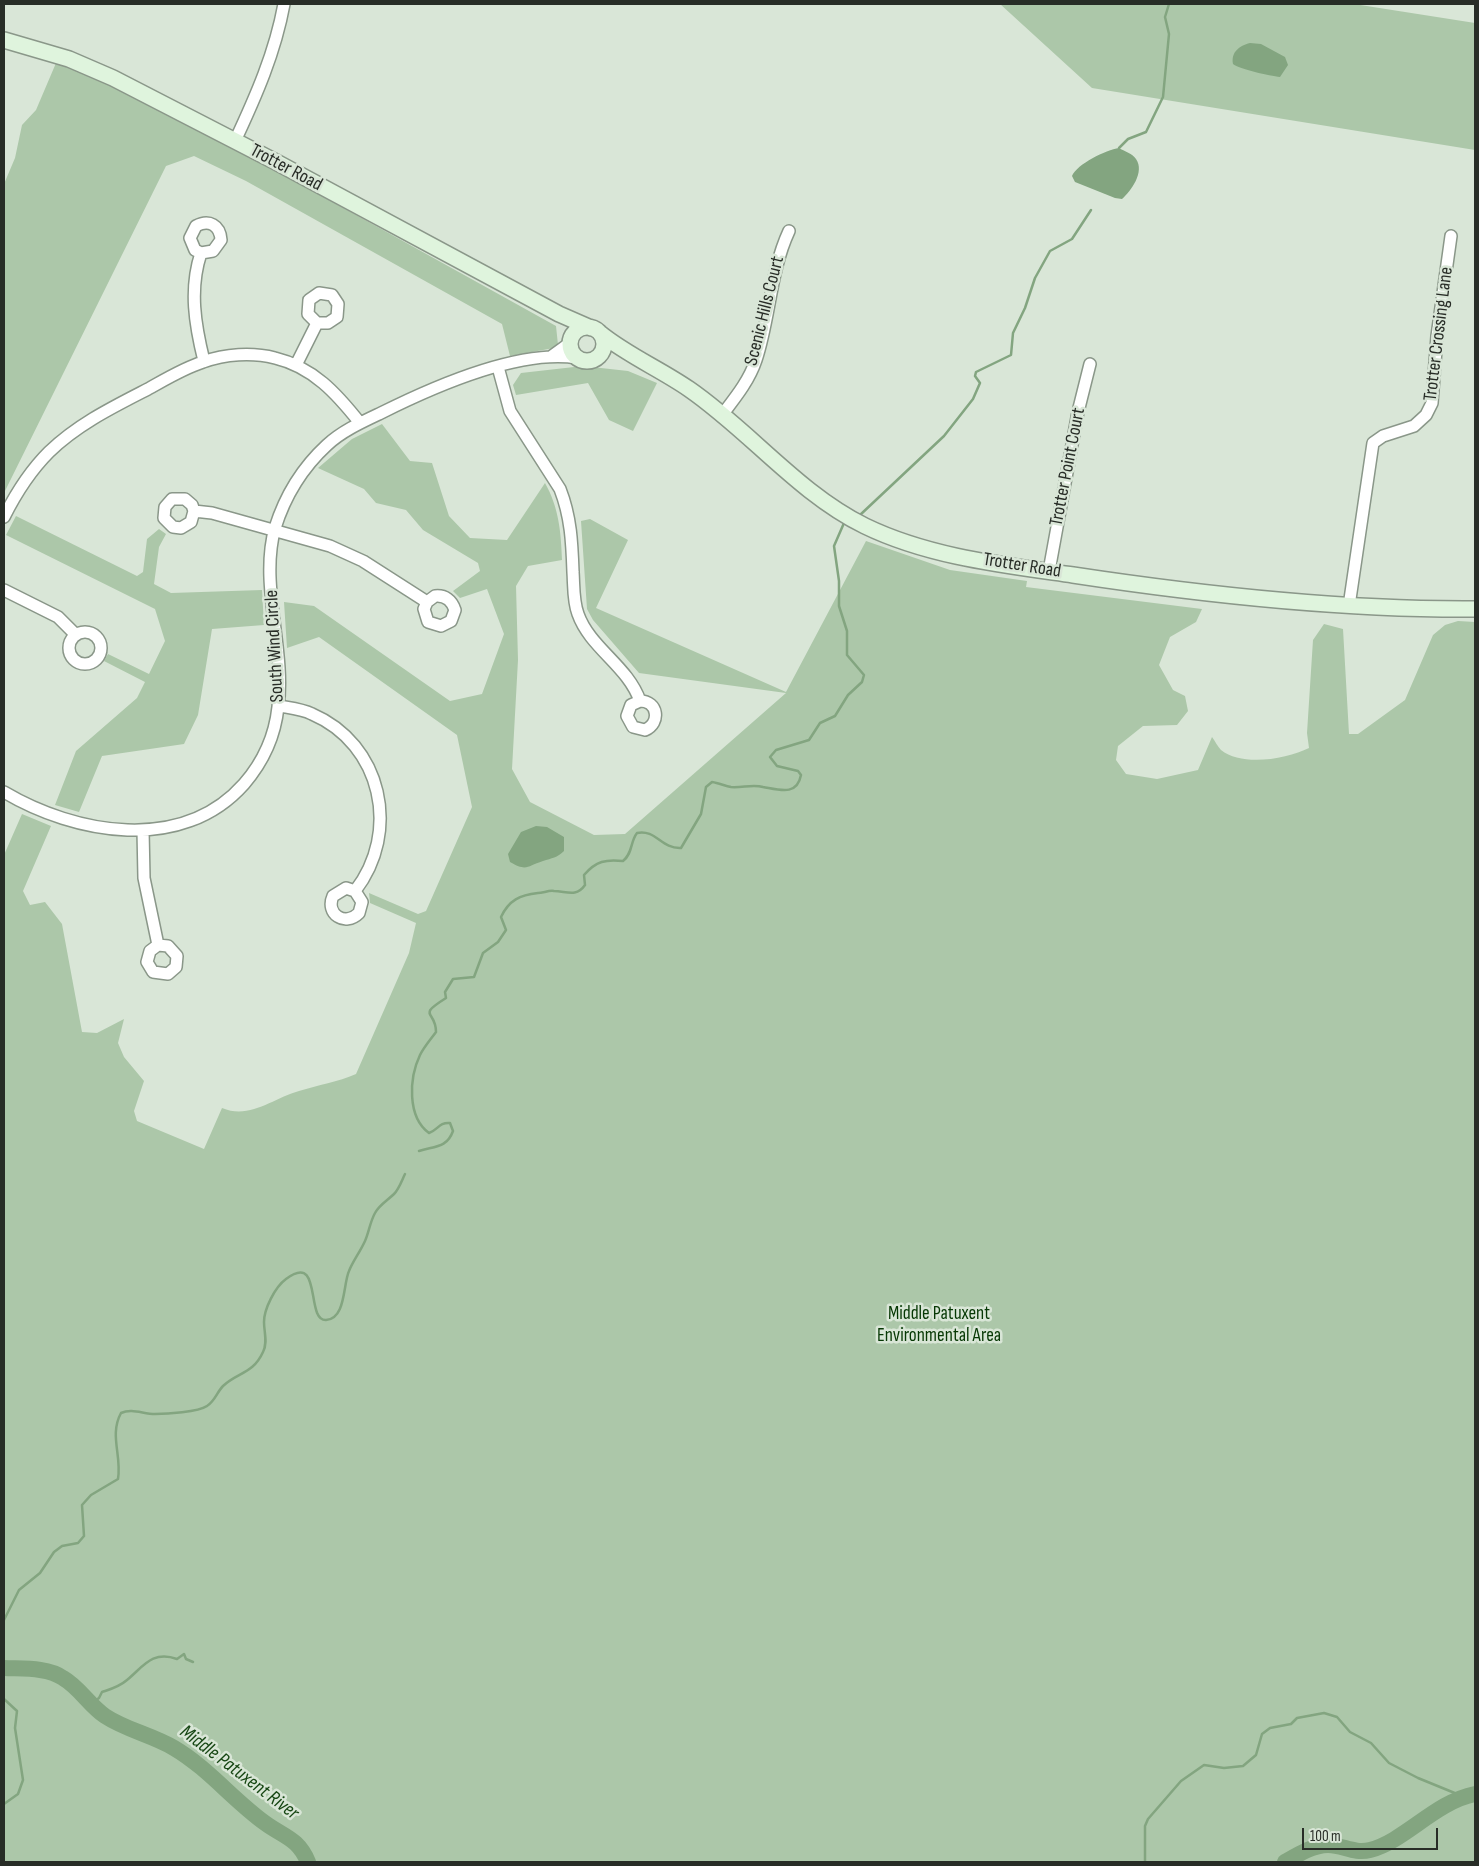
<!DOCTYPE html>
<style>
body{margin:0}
#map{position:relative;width:1479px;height:1866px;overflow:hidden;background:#d9e6d7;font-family:"Sofia Sans Condensed",sans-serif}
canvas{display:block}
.frame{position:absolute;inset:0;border:5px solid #282d27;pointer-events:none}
.scale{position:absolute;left:1302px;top:1828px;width:136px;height:22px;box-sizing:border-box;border:2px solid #282d27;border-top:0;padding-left:6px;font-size:15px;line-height:18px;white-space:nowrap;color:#282d27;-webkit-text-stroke:4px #d9e6d7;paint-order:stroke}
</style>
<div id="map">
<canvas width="1479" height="1866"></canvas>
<div class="frame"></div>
<div class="scale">100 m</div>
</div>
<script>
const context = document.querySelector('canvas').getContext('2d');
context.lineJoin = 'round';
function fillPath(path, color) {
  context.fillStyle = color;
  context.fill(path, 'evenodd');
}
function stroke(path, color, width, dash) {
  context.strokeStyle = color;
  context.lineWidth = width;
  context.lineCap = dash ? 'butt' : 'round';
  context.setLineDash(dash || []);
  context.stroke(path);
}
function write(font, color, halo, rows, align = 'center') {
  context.font = font + ' "Sofia Sans Condensed",sans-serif';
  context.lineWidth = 5;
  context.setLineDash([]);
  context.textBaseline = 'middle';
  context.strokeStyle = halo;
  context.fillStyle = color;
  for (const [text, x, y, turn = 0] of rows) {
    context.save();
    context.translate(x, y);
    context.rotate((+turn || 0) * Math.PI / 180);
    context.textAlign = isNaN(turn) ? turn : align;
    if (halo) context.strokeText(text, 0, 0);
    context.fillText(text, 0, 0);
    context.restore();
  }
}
fillPath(new Path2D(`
 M1000,4H1354L1475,23V150L1092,88Z
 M56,63L100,80L257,160L556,326L558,345L554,348L510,356L502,324L246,181L194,156L166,166L4,493V184L15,158L22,125L36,110Z
 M583,366L628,371L657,383L633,431L609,420L588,383L516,395L513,385L521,373Z
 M382,424L410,461L432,463L449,516L470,538L507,540L545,483C559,508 561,532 562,560L528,566L516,586L518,660L512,769L530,802L594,835L625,834L786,693L639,673L593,620L587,609L581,521L590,519L628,540L596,608L786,692L866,541L950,570L1027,581L1026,587L1202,609L1196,622L1170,637L1159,665L1173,690L1185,696L1188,711L1177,725L1143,726L1118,746L1116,760L1126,774L1157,779L1198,770L1212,737C1215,741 1218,747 1221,750C1242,767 1287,759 1309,748L1307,733L1313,640L1324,624L1343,629L1349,734H1358L1405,700L1433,635L1445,625L1458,621L1475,622V1862H4V855L22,814L51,826L23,891L30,905L45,902L62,924L82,1032L97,1033L124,1019L118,1043L124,1057L144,1081L134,1111L137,1121L204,1149L222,1108C250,1120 273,1098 299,1091C318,1085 338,1082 356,1074L409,953L416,923L370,903L369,893L418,914L426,911L472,807L457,735L319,637L287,648L284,602L314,606L450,701L482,694L504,634L487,589L460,598L453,591L480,571L478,563L423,530L406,510L376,503L364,489L318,468L352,439Z
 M16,516L137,576L143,572L147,539L159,529L166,534L159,547L154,584L171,593L262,590L264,625L212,629L198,715L184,744L102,756L79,812L55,805L76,751L137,698L145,682L104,661L108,654L149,674L165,641L155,609L6,535Z`), '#acc7a9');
fillPath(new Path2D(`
 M1250,43L1261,44L1285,57L1288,65L1280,77C1270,76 1239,69 1233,64C1231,52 1239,46 1250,43Z
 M1119,148C1124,151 1133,154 1136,159C1145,172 1131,191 1122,199L1115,198L1075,182L1072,176C1077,164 1106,150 1119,148Z
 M536,826L547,827L564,837V851C557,858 552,858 543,861C527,866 527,872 510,862L508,854L521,832Z`), '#83a580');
stroke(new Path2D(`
 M1119,148L1128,139L1146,132L1163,97L1169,34L1165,17L1169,4
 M860,515L944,436L973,399L980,383L975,376L976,372L1011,355L1013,333L1025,308L1035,278L1050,251L1072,239L1091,210
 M419,1151C435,1146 447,1148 453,1131L450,1123C439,1122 438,1130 429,1133C407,1117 409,1078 420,1055C424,1047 431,1039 436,1032C436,1010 416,1017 446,998L445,992L453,979L474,977L483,953L498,942L506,930L501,917C509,900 520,895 538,893C543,893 549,890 554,891C566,891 576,898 585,885L584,875C596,861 606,859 623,861C633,853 630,842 637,833C656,829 661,849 681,848L701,814L706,787L712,782C719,783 725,786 731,787C742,788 753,784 763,787C780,790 797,796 801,775L798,771L777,766L770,757L776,750L809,740L820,723L835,716L848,695L862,682L864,675L847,655V631L839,606V581L834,546L844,523
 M4,1620L19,1590L40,1573L54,1552L62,1546L78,1543L84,1536L82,1505L91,1495L118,1479C122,1456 109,1435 121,1413C132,1408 143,1414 155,1414C167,1414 198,1412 207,1406C215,1401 217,1392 223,1386C238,1372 253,1374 263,1352C268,1343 264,1332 264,1322C264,1309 275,1287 286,1279C323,1251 305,1321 326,1320C346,1319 343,1284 349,1271C353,1261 360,1252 365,1241C369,1232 370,1222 375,1213C379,1205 388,1200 394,1194C399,1189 402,1180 405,1174
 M4,1699L17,1711L15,1728L23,1780L18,1794L4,1804
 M89,1705L99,1698L102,1692C111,1689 119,1687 127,1680C143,1667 152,1650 177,1659L184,1654L186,1659L193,1662
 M1145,1862V1826L1148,1819L1181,1781L1204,1765L1224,1768L1243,1766L1256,1755L1262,1734L1270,1728L1291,1724L1297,1718L1324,1713L1337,1717L1350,1732L1371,1743L1389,1763L1418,1778L1462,1796`), '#83a580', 2.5);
stroke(new Path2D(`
 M4,1668C22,1669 47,1667 63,1678C79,1687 89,1705 105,1716C126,1730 152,1735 174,1748C208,1768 233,1800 265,1823C284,1837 298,1838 308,1862
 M1285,1862C1297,1855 1313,1845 1328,1845C1343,1845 1354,1854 1370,1850C1405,1841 1435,1802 1475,1794`), '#83a580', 16);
const street = new Path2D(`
 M235,141C256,96 275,53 284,4
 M201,253L213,251L221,240C220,225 209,219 196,226L190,238L195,250L201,253C189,289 195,325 204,361
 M552,356L570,343
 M296,365L317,323L308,314L309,300L319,293L332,295L338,304L337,317L328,323H317
 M498,367L510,411L560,489C571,517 572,543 573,572C574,586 573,601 578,614C590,648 628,666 640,701C658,701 661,723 645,730L633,727L627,716L631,705L640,701
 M722,415C735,398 749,381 756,360C770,318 770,272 789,231
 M194,511L192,505L185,499H172L165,507L164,518L173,527L181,528L191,522L194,511L212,513L330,546L363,561L427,602L435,596C445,595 452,600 455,610L451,621L441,626L428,622L424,609L427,602
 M4,517C16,493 30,471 49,452C78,424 113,407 148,389C166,379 184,368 203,362C225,354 252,352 275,358C313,367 337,394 360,423
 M1049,571L1078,412L1090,364
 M4,590L58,617L75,634
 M1349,606L1373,443L1383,436L1414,426L1426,415L1432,403L1437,336L1451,236
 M69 648a16 16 0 1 1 32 0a16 16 0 1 1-32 0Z
 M279,706C290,708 302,709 312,714C382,744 401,832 355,891L362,902L359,913C345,927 325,914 333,896L346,888L355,891
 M4,792C75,834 182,854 244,784C263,762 275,736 278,707C286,650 259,584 275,528C285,496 302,468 327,445C342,431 362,422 381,413C433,387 519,349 577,358
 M143,830L144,878L158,945L150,951L147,962L153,972L168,974L176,967L177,956L168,946L158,945`);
const secondary = new Path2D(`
 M4,40L69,59L113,78L276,162L559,314L591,328
 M570 344a17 17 0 1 1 34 0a17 17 0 1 1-34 0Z
 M600,333C627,355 660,369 689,389C750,431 798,493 865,526C929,557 1003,565 1073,575C1205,595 1341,610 1475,609`);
stroke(street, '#8a9789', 14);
stroke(secondary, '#8a9789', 18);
stroke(street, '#fff', 11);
stroke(secondary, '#dff4dd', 15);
write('19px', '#282d27', '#d9e6d7', [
 ["Trotter Road",286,168,28],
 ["Scenic Hills Court",765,311,-76],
 ["Trotter Crossing Lane",1439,334,-83],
 ["Trotter Point Court",1068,467,-79],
 ["Trotter Road",1022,566,9],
 ["South Wind Circle",275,646,-93]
]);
write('19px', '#063804', '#d9e6d7', [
 ["Middle Patuxent",939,1314],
 ["Environmental Area",939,1336]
]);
write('italic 20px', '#174714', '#d9e6d7', [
 ["Middle Patuxent River",239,1773,37]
]);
</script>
